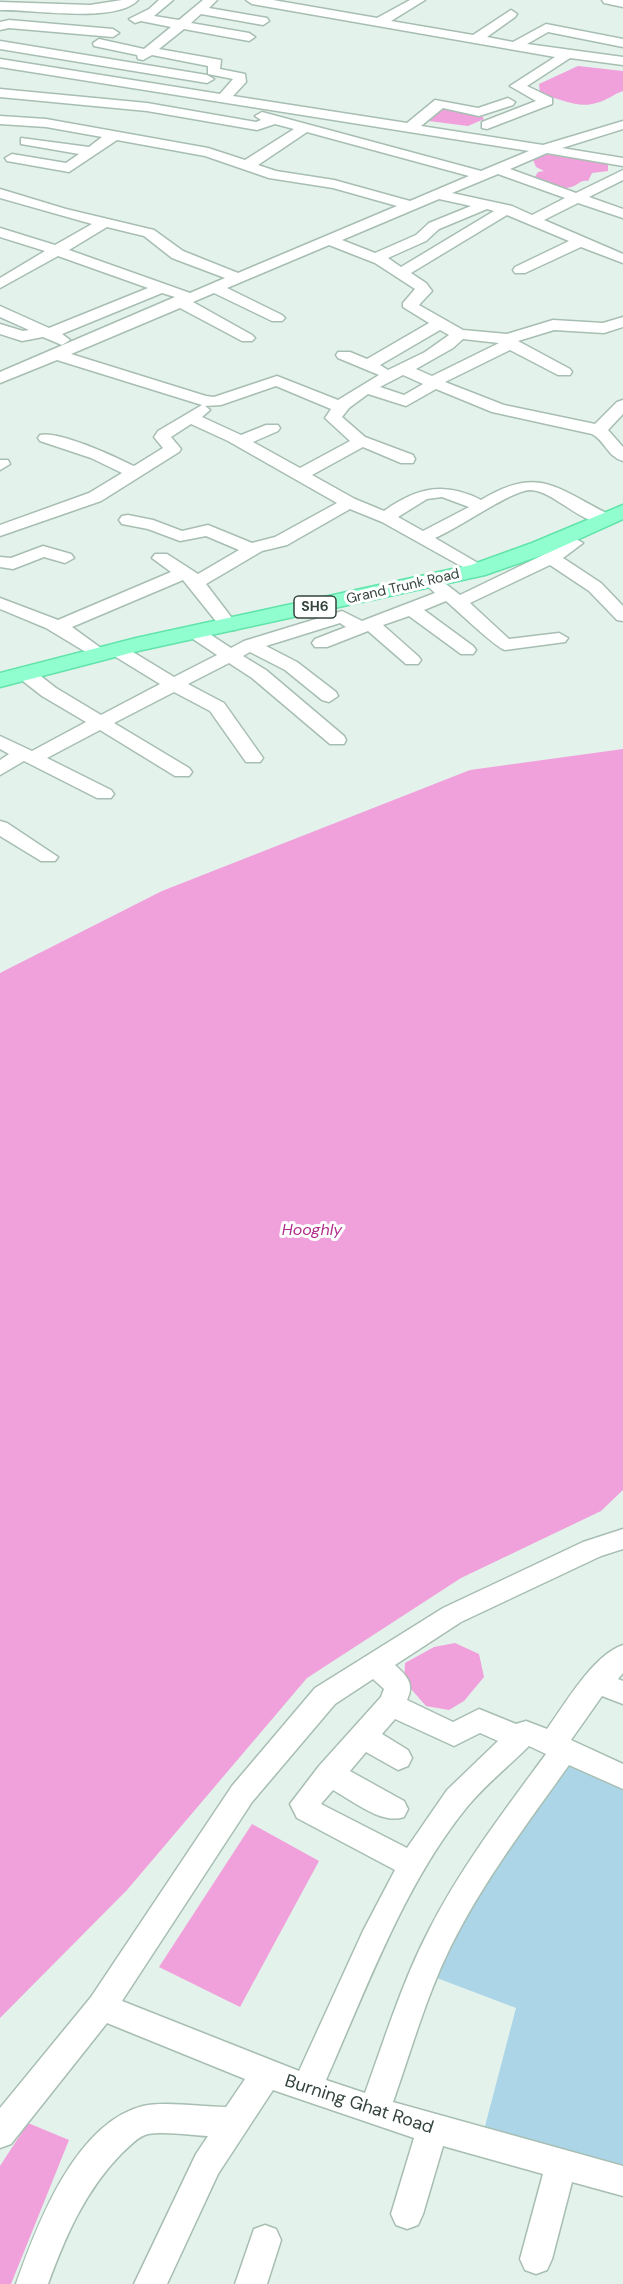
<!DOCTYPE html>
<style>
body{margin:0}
canvas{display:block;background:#e4f2ec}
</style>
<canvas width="623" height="2284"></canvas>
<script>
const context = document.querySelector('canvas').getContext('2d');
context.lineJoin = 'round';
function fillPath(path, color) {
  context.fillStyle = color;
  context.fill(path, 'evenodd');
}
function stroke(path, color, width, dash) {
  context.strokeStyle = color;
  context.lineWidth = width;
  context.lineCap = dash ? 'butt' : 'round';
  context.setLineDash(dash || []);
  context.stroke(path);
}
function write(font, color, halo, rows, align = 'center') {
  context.font = font + ' "DM Sans",sans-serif';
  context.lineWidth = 6;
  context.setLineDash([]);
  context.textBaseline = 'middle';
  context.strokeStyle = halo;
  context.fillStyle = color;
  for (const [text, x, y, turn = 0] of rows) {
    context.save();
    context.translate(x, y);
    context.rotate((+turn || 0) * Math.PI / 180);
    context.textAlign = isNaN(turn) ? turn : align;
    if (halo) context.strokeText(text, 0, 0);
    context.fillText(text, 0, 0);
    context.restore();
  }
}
fillPath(new Path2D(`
 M566,1755L623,1781V2175L484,2130L516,2008L429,1975Z`), '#acd5e7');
fillPath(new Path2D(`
 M578,66L623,71V91C614,94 606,101 596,103C579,109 556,98 540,93L539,84Z
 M444,107L482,116L484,119L468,126L429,121Z
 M544,154L608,163V171L592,173L588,181C581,180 580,183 574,186C560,192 547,184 535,177L538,172L544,171L536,167L532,157Z
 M623,749V1490L601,1511L461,1578L307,1678L127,1890L0,2018V973L162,891L470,770Z
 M455,1643L479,1654L484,1677L464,1701L449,1710L426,1706L404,1681L405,1663L434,1647Z
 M252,1824L319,1861L240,2007L159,1967Z
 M28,2123L69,2140L11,2284H0V2166Z`), '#f0a0da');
const minor = new Path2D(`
 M122,0H138C116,24 32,9 0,10V2L90,5Z
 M159,0H173L154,16L179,20L203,0H217L209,8L267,18L269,21L263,25L201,14L191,23L249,33L255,37L249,41L184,29L159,49L221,60L220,69L245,74L246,82L233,96L407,123L435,100L478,108L508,98L515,102L513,105L479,116L443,108L421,126L543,145L623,121V129L562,148L623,158V166L547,153L510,169L576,193L623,170V180L589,197L623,209V218L578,203L544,220L623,254V263L581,247L525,273H515L513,270L515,267L569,241L507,215L411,273L426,283L432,291L419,305L463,330L507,334L553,320L603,323L623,317V327L604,333L554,330L518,341L570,369L572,372L570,375H558L510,350L445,382L504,405L595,424L617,402L623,400V414L608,430L623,447V461C608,457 605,441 592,434L492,412L436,389L406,406L368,394L349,408L342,417L365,437L413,455L415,459L413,463H401L363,447L312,475L355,499L384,511C416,488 444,481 481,500C539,465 556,488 610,515L613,519L610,523C585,529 554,490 530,490C510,491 459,528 435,538L483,566L486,570L483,574L477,575L382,522L350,509L287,545L262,551L206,584L238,626L235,630H223L183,580L72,627L105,651L108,655L105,659L99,660L46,628L0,609V598L58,620L171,572L152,558L155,554H167L198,574L239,550L206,536L180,541L148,529L122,524L119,520L122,516L128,515L153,520L182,531L208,525L252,543L275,537L337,503L228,441L191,424L171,437L181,449L179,452L101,501L0,536V525L89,493L122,473L91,458L40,441L38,438L40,435C58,430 116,457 134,466L163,448L154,437L158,431L202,405L57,360L0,383V372L175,297L162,293L62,334L70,340L62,345L43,337L22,341L0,334V324L23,331L29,330L0,317V306L49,328L148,288L58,256L0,288V278L45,251L0,237V228L55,245L92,224L0,198V189L66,209L154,230L183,251L238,273L397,206L333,188L269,178L205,156L117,140L69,172L7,161L5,158L12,154L66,163L79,154L21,144V138L89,147L102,137L46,127L0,124V116L46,119L208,148L245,160L294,129L275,124L257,130L147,111L0,97V89L147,103L256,122L261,120L255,116L262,112L481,171L529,151L0,67V59L220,94L233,79L208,74V66L152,55L143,60L138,59L137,55L94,46L93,43L99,39L144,49L171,27L141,21L135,23L129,19L149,9ZM307,132L469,176L410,201L334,180L276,171L258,165ZM498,174L565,198L532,215L512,206L452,193ZM439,199L471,206L429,223L416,235L375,253L342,240ZM487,209L494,211L401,267L388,258L426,241L439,229ZM107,227L144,236L172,258L225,278L190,293L69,250ZM329,245L375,263L415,289L403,303V307L429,323L367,359L350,352H338L336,355L338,358L379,375L338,400L277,376L214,397L206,396L71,354L180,308L242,341H252L255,338L252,335L193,302L214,293L272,321H282L285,318L282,315L227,288ZM440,330L449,335L425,352L388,370L380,365ZM463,339L499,343L432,376L416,369L453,348ZM403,375L423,384L404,395L380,387ZM276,386L331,409L325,418L350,441L300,468L253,442L278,431L280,428L278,425H266L241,435L202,417L210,410L205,406L221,405ZM442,497L469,507L423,531L398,517L427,499Z
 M246,0H273L377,18L410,0H425L391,21L473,35L511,10L517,14L515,17L487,37L513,42L546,24L623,39V47L548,32L527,44L623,57V65L570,58L527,86L552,98V104L487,129L482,128V122L536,101L510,86L555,57L252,4Z
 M602,0H623V7L604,3Z
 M9,20L113,29L119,33L113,37L9,28L0,30V22Z
 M0,41L207,75L214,79L207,83L0,49Z
 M0,460H8L10,464L0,470Z
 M564,532L583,543L563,558L601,583L623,606V621L617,620L589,591L550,565L470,603L509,639L559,633L568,638L565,642L505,650C496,648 458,611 446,601L424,610L473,646L476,650L473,654H461L409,616L383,625L418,656L421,660L418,664H406L368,631L327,647H315L312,643L315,639L346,627L340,623L266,646L297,662L336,692L338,696L329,702L322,700L285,670L250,652L243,656L266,670L344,736L346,740L344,744H330L252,678L229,663L188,684L224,703L263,758L260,762H246L210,711L174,692L114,723L189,768L192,772L189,776H175L100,730L47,758L111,790L114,794L111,798H97L24,761L0,775V760L9,754L0,749V736L32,751L86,722L42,696L19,678L17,674L19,670H33L56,688L101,715L160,684L111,654L108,650L111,646H123L174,677L217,655L190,637L187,633L190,629H202L231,648L244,641L342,611L362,621L435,593L422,581L425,577H437L460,595L545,554L562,543L555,537Z
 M43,546L71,554L74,558L65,563L44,557L13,569L0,567V557L11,558Z
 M0,821L7,823L58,857L55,861H41L0,836Z
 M623,1529V1549L601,1556L461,1622L395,1665C407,1676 415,1684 407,1700L453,1722L479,1709L516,1724L526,1721L547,1729C565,1704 593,1655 623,1645V1673L618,1679L623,1681V1704L602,1696L571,1740L623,1764V1789L569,1765C527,1824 482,1883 450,1948C426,1997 411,2051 393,2102L623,2166V2196L572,2182L552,2259L547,2270L536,2274L525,2270L520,2259L543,2174L443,2146L423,2214L418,2225L407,2229L396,2225L391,2214L414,2138L273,2090L218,2174L167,2284H134L196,2154L208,2136C189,2135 166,2131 148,2134C138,2136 129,2147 122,2153C85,2191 66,2235 48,2284H16C37,2225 75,2123 143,2106C163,2101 205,2107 226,2107L245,2079L107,2023L11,2144L0,2148V2108L91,1997L232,1786L315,1688L443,1608L583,1542ZM373,1679L384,1689L381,1697L319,1766L290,1804L297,1818L395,1870L363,1931L299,2071L122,2001L252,1802L335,1704ZM395,1719L454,1746L480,1733L498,1741L447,1790L407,1848L321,1804L333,1790C353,1801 382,1825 404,1817L408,1809L404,1801L350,1771L366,1752L398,1770L408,1766L412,1758L408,1750L382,1734ZM529,1746L546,1754C504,1811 461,1867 429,1930C402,1982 385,2038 365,2093L326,2080C366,1990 404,1884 467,1807C485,1785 509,1766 529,1746Z
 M265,2225L276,2229L281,2240L267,2284H235L254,2229Z`);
const major = new Path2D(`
 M623,505V519L548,553L485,575L138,651L0,687V673L136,638L471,565L532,543Z`);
stroke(minor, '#a7beb2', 3);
stroke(major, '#61e4aa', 3);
fillPath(minor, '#fff');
fillPath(major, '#91fed0');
write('14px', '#34443c', '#fff', [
 ["Grand Trunk Road",403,587,-13]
]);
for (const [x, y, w] of [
 [315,607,42]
]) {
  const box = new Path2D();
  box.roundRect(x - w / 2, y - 11, w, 22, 4.5);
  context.fillStyle = '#fff';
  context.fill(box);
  stroke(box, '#34443c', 1.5);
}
write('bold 14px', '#34443c', null, [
 ["SH6",315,607]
]);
write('italic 16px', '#b02d8b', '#fff', [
 ["Hooghly",312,1231]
]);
write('18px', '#34443c', '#fff', [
 ["Burning Ghat Road",359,2105,18]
]);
</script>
